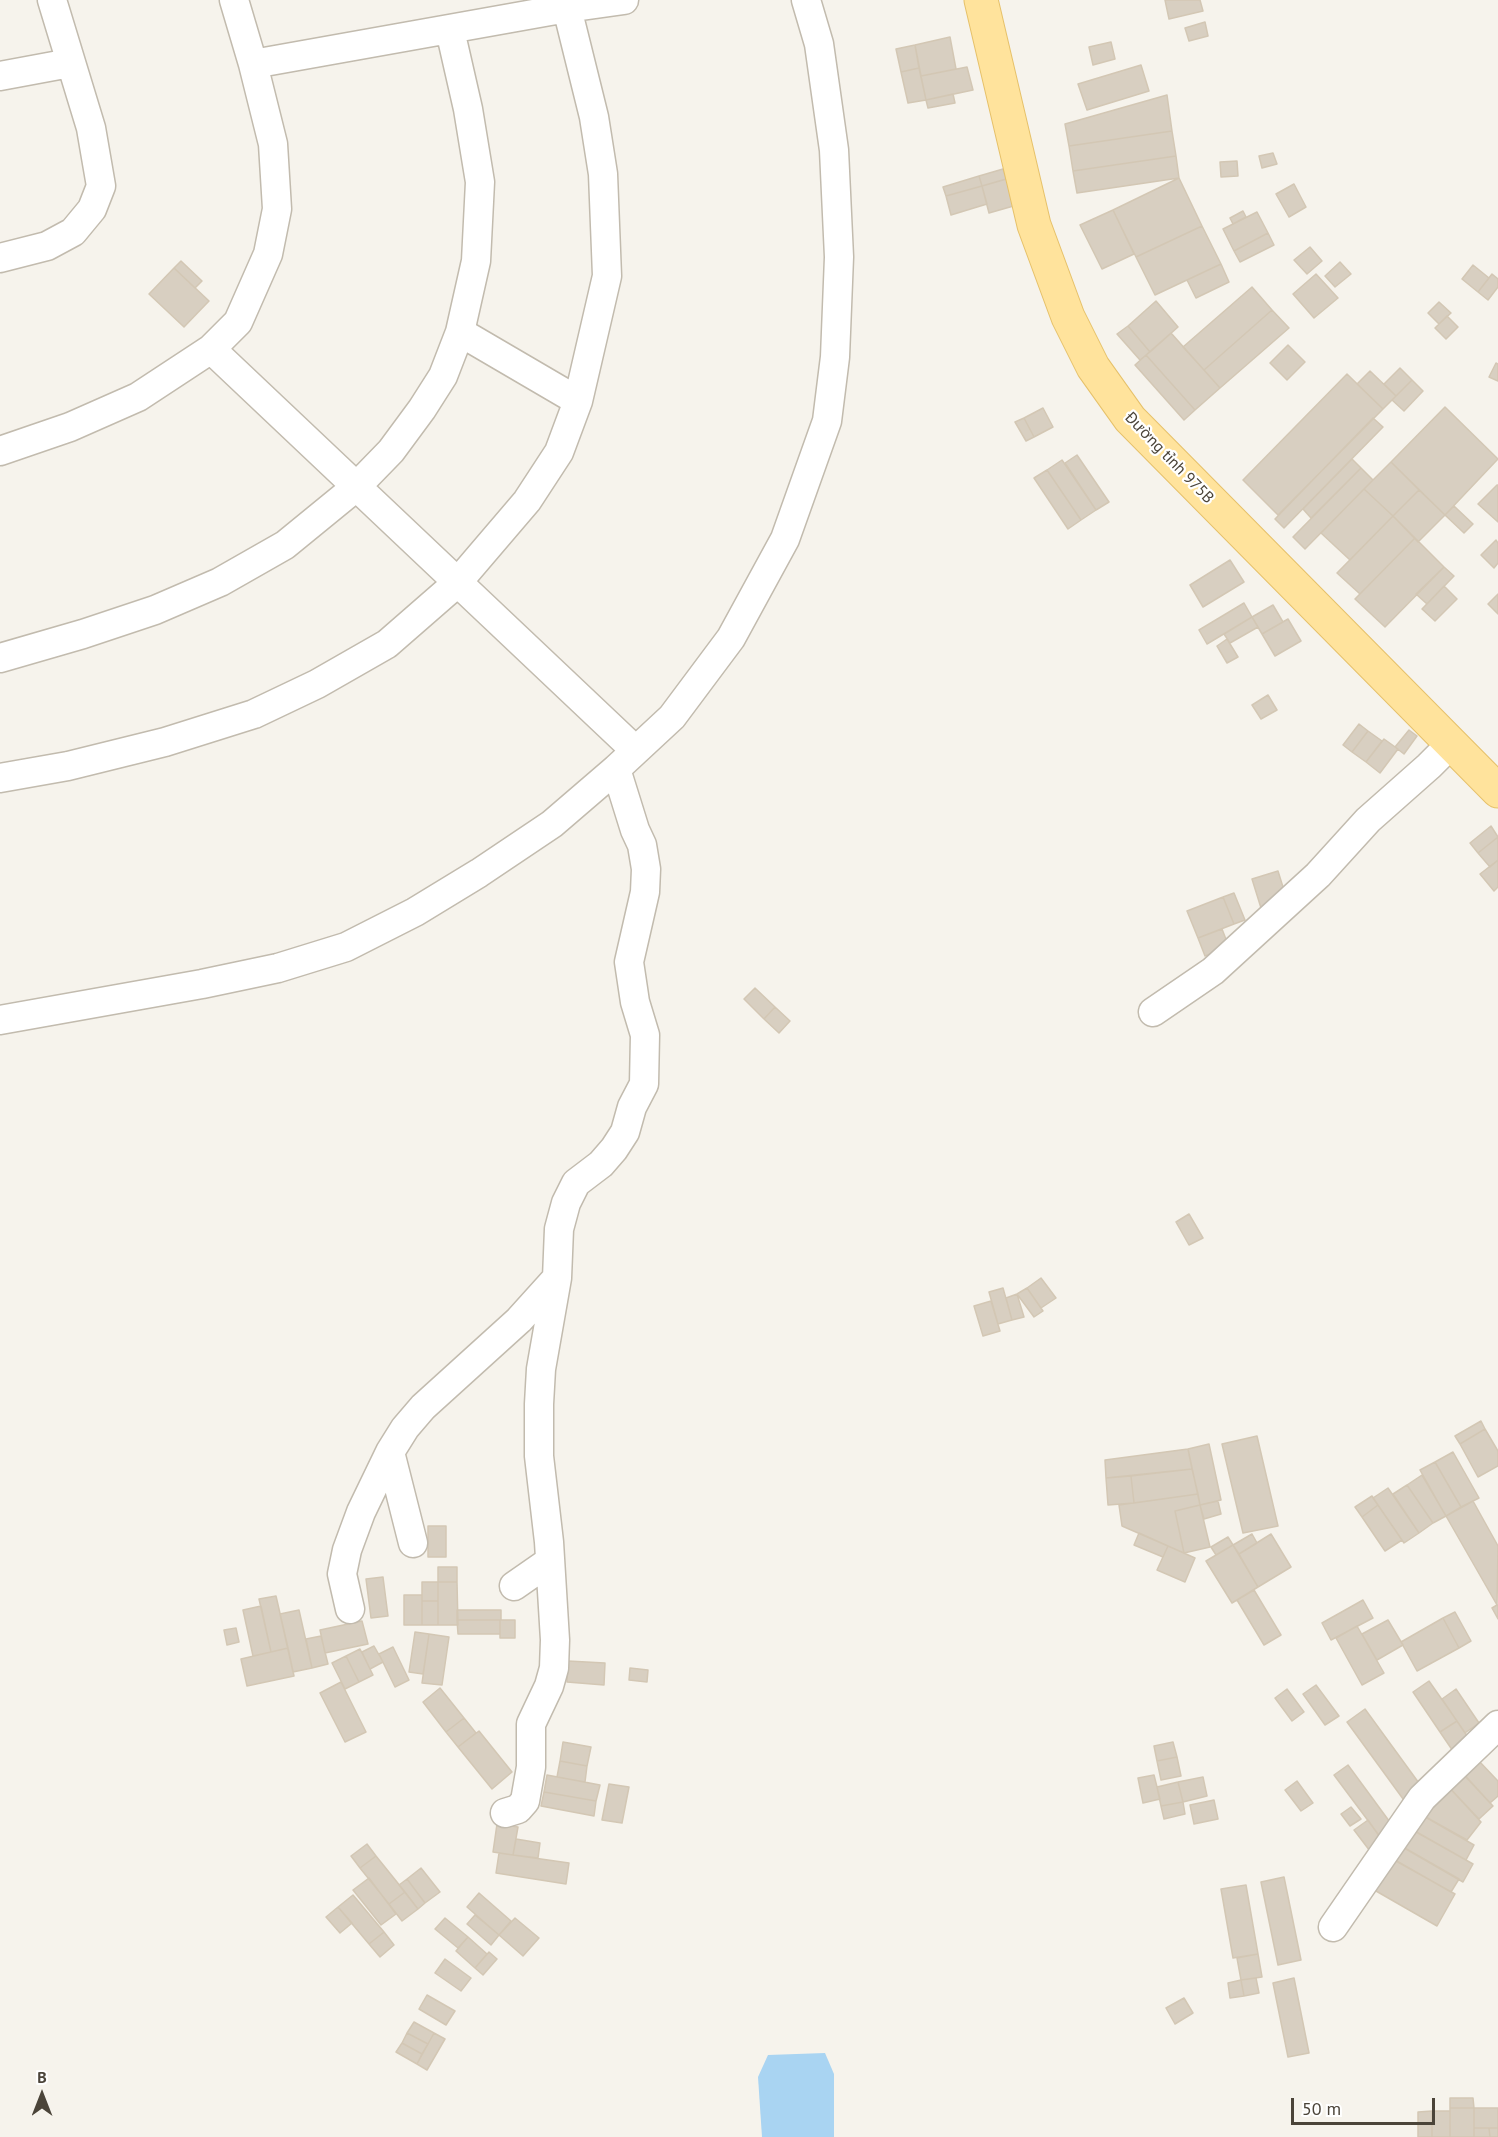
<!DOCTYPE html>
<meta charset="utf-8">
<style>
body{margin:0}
#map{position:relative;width:1498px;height:2137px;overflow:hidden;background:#f6f3ec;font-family:"PT Sans",sans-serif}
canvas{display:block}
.north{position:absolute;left:12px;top:2065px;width:60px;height:60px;-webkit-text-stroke:4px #fff;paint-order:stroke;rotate:0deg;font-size:16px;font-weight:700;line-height:24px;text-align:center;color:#4b4439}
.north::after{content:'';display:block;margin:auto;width:21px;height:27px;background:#4b4439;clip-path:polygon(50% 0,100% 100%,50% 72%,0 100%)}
.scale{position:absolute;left:1291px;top:2098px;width:144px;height:27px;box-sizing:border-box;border:3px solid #4b4439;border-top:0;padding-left:8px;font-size:18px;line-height:21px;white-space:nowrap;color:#4b4439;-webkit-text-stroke:4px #fff;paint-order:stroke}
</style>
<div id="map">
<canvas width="1498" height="2137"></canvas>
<div class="north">B</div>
<div class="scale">50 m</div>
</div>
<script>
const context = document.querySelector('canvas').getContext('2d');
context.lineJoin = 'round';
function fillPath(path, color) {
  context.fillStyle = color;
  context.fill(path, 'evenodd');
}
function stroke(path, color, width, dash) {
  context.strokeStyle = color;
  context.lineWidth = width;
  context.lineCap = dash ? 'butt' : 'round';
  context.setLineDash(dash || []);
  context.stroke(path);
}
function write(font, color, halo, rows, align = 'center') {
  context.font = font + ' "PT Sans",sans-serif';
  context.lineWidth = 4.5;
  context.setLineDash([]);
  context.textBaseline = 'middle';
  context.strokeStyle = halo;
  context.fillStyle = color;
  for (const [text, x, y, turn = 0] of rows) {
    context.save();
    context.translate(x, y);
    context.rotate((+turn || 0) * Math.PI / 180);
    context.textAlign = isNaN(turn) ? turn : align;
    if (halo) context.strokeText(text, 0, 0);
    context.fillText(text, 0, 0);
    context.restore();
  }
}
fillPath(new Path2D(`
 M825,2053L834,2074V2137H762L758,2077L768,2055Z`), '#a9d4f2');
const building = new Path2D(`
 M1165,0H1200L1203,11L1169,19Z
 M1205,22L1208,36L1189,41L1185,28Z
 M950,37L956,69L921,76L915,45Z
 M1111,42L1115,59L1093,65L1089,47Z
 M915,45L919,68L901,72L896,49Z
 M1141,65L1149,91L1087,110L1078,84Z
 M967,67L973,90L926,100L921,76Z
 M919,68L926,100L908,103L901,72Z
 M953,94L955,103L928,108L926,100Z
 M1167,95L1172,131L1069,146L1065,124Z
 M1172,131L1176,156L1073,171L1069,146Z
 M1273,153L1277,164L1262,168L1259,156Z
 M1176,156L1179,178L1077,193L1073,171Z
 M1237,161L1238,176L1221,177L1220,162Z
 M1003,169L1006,179L982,186L979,176Z
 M979,176L982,186L946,196L943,187Z
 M1010,178L1017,205L989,213L982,186Z
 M1179,178L1202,226L1136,257L1113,210Z
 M1294,184L1306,207L1289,217L1276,194Z
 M982,186L987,204L951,215L946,196Z
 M1113,210L1134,254L1102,269L1080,225Z
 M1243,211L1246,217L1233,224L1230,218Z
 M1257,212L1268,233L1234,251L1223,229Z
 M1202,226L1221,264L1155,295L1136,257Z
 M1268,233L1274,245L1240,262L1234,251Z
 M1310,247L1322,261L1307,274L1294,260Z
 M181,261L202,281L195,288L174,268Z
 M1340,262L1351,274L1335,287L1325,276Z
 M1221,264L1229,282L1196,298L1187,280Z
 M1473,265L1489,278L1478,292L1462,279Z
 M174,268L209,301L184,327L149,294Z
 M1316,274L1338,298L1314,318L1293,294Z
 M1492,274L1498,279V287L1488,300L1478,292Z
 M1252,287L1272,310L1204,370L1183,347Z
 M1156,301L1178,327L1150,352L1128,326Z
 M1439,302L1451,313L1439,324L1428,313Z
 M1272,310L1289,328L1220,388L1204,370Z
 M1447,316L1458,327L1446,339L1435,328Z
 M1128,326L1150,352L1140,360L1117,334Z
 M1171,333L1220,388L1195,410L1146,355Z
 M1288,345L1305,362L1287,380L1270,363Z
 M1146,355L1195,410L1184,420L1135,365Z
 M1496,363L1498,364V381L1489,377Z
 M1400,368L1412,380L1396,396L1384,384Z
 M1370,371L1396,396L1383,409L1357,384Z
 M1347,374L1383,409L1278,515L1243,480Z
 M1412,380L1423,391L1404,411L1392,400Z
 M1445,407L1498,459L1445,515L1391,462Z
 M1043,408L1053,427L1034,437L1024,418Z
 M1024,418L1034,437L1026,441L1015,422Z
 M1373,418L1383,427L1284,528L1275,519Z
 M1077,455L1109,502L1096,510L1065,463Z
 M1352,459L1361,468L1311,518L1303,509Z
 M1062,460L1096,510L1081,520L1047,470Z
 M1391,462L1419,490L1393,516L1364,489Z
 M1361,468L1373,480L1305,549L1293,537Z
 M1047,470L1081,520L1068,529L1034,478Z
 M1497,485H1498V522L1478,504Z
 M1364,489L1393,516L1350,560L1321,533Z
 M1419,490L1445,515L1418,542L1393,516Z
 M1454,506L1473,524L1464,533L1445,515Z
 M1393,516L1415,538L1360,594L1337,573Z
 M1415,538L1444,567L1385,627L1355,599Z
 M1496,540L1498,543V563L1494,568L1481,555Z
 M1230,560L1244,582L1203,607L1190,585Z
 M1444,567L1454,576L1427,604L1416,594Z
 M1444,586L1457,599L1435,621L1422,609Z
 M1498,594V614L1488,604Z
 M1244,603L1252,617L1207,644L1199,630Z
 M1273,605L1283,622L1262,634L1252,617Z
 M1252,617L1258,627L1230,643L1224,634Z
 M1288,619L1301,641L1275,656L1262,634Z
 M1227,639L1238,657L1227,663L1217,646Z
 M1268,695L1277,710L1261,719L1252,705Z
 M1359,724L1368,731L1352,752L1343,745Z
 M1409,730L1417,736L1404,754L1395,747Z
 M1368,731L1382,741L1366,762L1352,752Z
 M1384,739L1398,749L1380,773L1366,762Z
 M1491,826L1498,837L1478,853L1470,843Z
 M1498,837V860L1490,867L1478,853Z
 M1498,860V887L1494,891L1480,874Z
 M1278,871L1287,900L1261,908L1252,879Z
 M1234,893L1245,920L1234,924L1223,897Z
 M1223,897L1234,924L1198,938L1187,911Z
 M1222,929L1229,947L1205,956L1198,938Z
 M755,988L775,1007L764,1019L744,999Z
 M775,1007L790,1021L779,1033L764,1019Z
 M1189,1214L1203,1238L1189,1245L1176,1222Z
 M1041,1278L1056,1298L1041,1308L1027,1288Z
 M1003,1288L1012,1320L998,1324L989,1292Z
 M1027,1288L1043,1311L1034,1317L1017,1294Z
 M1017,1294L1024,1317L1012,1320L1006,1298Z
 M991,1301L1000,1331L983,1336L974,1306Z
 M1481,1421L1485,1429L1460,1444L1455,1436Z
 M1485,1429L1498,1451V1466L1478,1477L1460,1444Z
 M1257,1436L1278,1526L1243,1533L1222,1444Z
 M1209,1444L1221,1500L1200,1505L1188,1449Z
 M1188,1449L1192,1469L1106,1478L1105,1460Z
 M1453,1452L1479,1498L1461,1507L1435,1462Z
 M1435,1462L1461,1507L1446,1516L1420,1470Z
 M1192,1469L1198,1494L1134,1503L1131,1476Z
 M1422,1475L1446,1516L1433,1523L1407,1485Z
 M1131,1476L1134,1503L1108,1505L1106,1478Z
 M1407,1485L1433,1523L1419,1533L1393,1494Z
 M1388,1488L1419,1533L1404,1543L1373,1498Z
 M1198,1494L1200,1505L1175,1511L1184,1553L1122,1526L1119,1505Z
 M1372,1496L1378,1505L1362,1517L1355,1507Z
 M1218,1501L1221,1514L1204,1519L1200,1505Z
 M1473,1501L1498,1546L1497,1605L1446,1516Z
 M1200,1505L1210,1547L1184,1553L1175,1511Z
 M1378,1505L1402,1540L1385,1551L1362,1517Z
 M428,1526H446V1557H428Z
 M1139,1533L1168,1546L1163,1557L1134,1545Z
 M1252,1534L1257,1543L1239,1554L1233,1545Z
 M1271,1534L1291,1567L1258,1587L1239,1554Z
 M1228,1537L1233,1545L1216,1555L1211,1547Z
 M1233,1545L1258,1587L1232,1603L1206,1561Z
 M1168,1546L1195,1558L1185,1582L1157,1570Z
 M438,1567H457V1582H438Z
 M383,1577L388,1616L371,1618L366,1579Z
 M422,1582H438V1601H422Z
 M438,1582H457L458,1625H438Z
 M1254,1590L1281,1635L1264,1645L1237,1600Z
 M404,1595H422V1625H404Z
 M276,1596L288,1648L271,1652L259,1599Z
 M1363,1600L1373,1618L1331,1640L1322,1623Z
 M422,1601H438V1625H422Z
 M1497,1605H1498V1619L1492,1608Z
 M261,1606L271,1652L253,1656L243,1610Z
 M299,1610L312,1668L293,1672L280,1614Z
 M457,1610H501V1620H457Z
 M1455,1612L1471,1641L1459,1648L1443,1618Z
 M1443,1618L1459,1648L1417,1671L1401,1642Z
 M457,1620H500V1634H458Z
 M500,1620H515V1638H500Z
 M1388,1620L1403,1645L1377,1660L1362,1634Z
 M362,1621L368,1644L325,1653L320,1630Z
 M1357,1626L1384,1673L1362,1685L1336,1638Z
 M236,1628L239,1642L227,1645L224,1630Z
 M415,1632L429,1634L423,1674L409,1672Z
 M429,1634L449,1637L442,1685L422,1683Z
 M321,1636L328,1664L312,1668L306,1639Z
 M374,1646L383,1662L370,1669L362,1652Z
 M393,1647L409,1680L395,1687L379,1654Z
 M288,1648L294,1676L247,1686L241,1659Z
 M360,1649L373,1675L359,1682L346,1656Z
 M346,1656L359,1682L345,1689L332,1663Z
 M568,1661L605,1663L604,1685L567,1682Z
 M630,1668L648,1670L647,1682L629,1680Z
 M1429,1681L1457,1721L1440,1732L1413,1692Z
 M341,1682L366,1732L345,1742L320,1693Z
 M1316,1685L1339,1716L1325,1725L1303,1694Z
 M440,1688L464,1718L446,1732L423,1702Z
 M1287,1689L1304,1712L1292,1721L1275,1698Z
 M1456,1689L1479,1723L1465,1733L1442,1699Z
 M1365,1709L1424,1790L1406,1803L1347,1722Z
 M464,1718L476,1733L458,1747L446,1732Z
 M1457,1721L1474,1746L1457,1757L1440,1732Z
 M479,1731L512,1772L492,1789L458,1747Z
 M563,1742L591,1747L587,1766L560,1761Z
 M1173,1742L1177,1757L1157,1761L1154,1746Z
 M1177,1757L1181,1776L1161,1780L1157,1761Z
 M1478,1760L1498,1781V1796L1490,1803L1463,1774Z
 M560,1761L587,1766L585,1782L557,1777Z
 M1348,1765L1395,1829L1381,1838L1334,1775Z
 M1460,1770L1493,1806L1479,1819L1445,1783Z
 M547,1775L600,1785L596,1801L544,1792Z
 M1154,1775L1160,1799L1143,1803L1138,1778Z
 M1203,1777L1207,1796L1183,1802L1178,1782Z
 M1297,1781L1313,1803L1301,1811L1285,1790Z
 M1178,1782L1183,1802L1161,1806L1157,1787Z
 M1445,1783L1481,1822L1467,1840L1415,1811Z
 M609,1784L629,1787L622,1823L602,1820Z
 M544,1792L596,1801L594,1816L541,1806Z
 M1214,1800L1218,1819L1194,1824L1190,1805Z
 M1183,1802L1185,1814L1164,1819L1161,1806Z
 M1351,1807L1361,1819L1350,1826L1341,1814Z
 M1415,1811L1474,1845L1466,1860L1406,1826Z
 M1368,1820L1386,1846L1373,1855L1354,1830Z
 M497,1824L518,1827L513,1855L493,1852Z
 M1409,1828L1473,1864L1463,1882L1399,1845Z
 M516,1839L540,1843L538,1858L513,1855Z
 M367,1844L376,1856L360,1868L351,1856Z
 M1403,1847L1459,1879L1451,1892L1395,1860Z
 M499,1853L569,1863L566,1884L496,1873Z
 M376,1856L405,1892L389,1904L360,1868Z
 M1387,1856L1455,1894L1437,1926L1369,1887Z
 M421,1868L440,1892L425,1903L407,1879Z
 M1284,1877L1301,1960L1278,1965L1261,1882Z
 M369,1878L396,1914L381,1925L353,1890Z
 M407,1879L425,1903L418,1909L399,1885Z
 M1246,1885L1258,1954L1233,1958L1221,1889Z
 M405,1892L418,1909L402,1921L389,1904Z
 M479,1893L511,1921L499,1935L467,1907Z
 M353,1895L384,1932L369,1944L338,1907Z
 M338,1907L352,1923L340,1933L326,1917Z
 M475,1915L499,1935L491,1945L467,1924Z
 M445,1918L468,1937L458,1948L435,1929Z
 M515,1918L539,1938L523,1956L499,1935Z
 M384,1932L394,1945L380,1957L369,1944Z
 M468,1937L487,1954L475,1968L456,1951Z
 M489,1952L497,1959L483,1975L475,1968Z
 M1258,1954L1262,1977L1241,1980L1237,1958Z
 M445,1959L471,1978L461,1991L435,1973Z
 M1256,1978L1259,1993L1244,1996L1241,1980Z
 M1294,1978L1309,2053L1288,2057L1273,1983Z
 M1241,1980L1244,1996L1230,1998L1228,1983Z
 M427,1995L455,2011L446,2025L419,2009Z
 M1184,1998L1193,2013L1175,2024L1166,2008Z
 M414,2022L434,2033L428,2044L407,2033Z
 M407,2033L428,2044L422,2054L402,2043Z
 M434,2033L445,2039L427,2070L417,2064Z
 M402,2043L422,2054L417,2064L396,2052Z
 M1450,2098H1473L1474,2108H1450Z
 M1450,2108H1474V2137H1450Z
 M1474,2108H1498V2128H1474Z
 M1432,2111V2137H1418V2112Z
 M1432,2111H1450V2137H1432Z
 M1474,2128H1489L1490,2137H1474Z
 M1489,2128H1498V2137H1490Z`);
fillPath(building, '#d8cfc1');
stroke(building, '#d3c7b4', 1.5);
const minor = new Path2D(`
 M253,64L567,8L624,0
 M0,76L70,63
 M0,258L47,246L73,232L92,209L101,186L91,128L52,0
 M460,332L578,401
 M211,349L635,750
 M0,451L70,427L138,397L211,349L238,322L268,254L277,209L273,144L253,64L234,0
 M0,658L83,634L155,610L220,582L285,545L356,487L391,451L422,409L443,376L460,332L476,261L480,182L468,109L450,30
 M0,778L68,766L165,742L254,714L317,684L387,644L457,583L527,501L559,452L578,401L607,276L603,174L594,117L567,8
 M1153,1012L1213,971L1318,875L1368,820L1429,766L1452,743
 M0,1020L202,984L278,968L346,947L415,912L479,873L552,824L616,769L672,717L731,638L785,539L827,421L835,357L839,257L834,150L819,44L806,0
 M390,1452L413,1543
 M514,1586L550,1561
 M350,1609L342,1574L347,1550L361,1512L390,1452L405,1428L423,1407L519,1320L556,1279
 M505,1813L518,1809L525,1801L531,1767V1724L549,1686L554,1668L555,1640L549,1542L539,1456V1404L541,1369L557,1278L559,1229L566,1203L576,1183L601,1164L614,1149L625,1132L632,1107L644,1084L645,1035L635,1002L629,962L645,892L646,869L642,845L635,830L616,769
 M1333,1927L1422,1798L1498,1725`);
const major = new Path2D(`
 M981,0L1034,225L1068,317L1093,367L1130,419L1498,791`);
stroke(minor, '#c2bbae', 31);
stroke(major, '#e6c16a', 35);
stroke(minor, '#fff', 28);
stroke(major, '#ffe39c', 33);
write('16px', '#4b4439', '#fff', [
 ["Đường tỉnh 975B",1169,458,46]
]);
</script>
